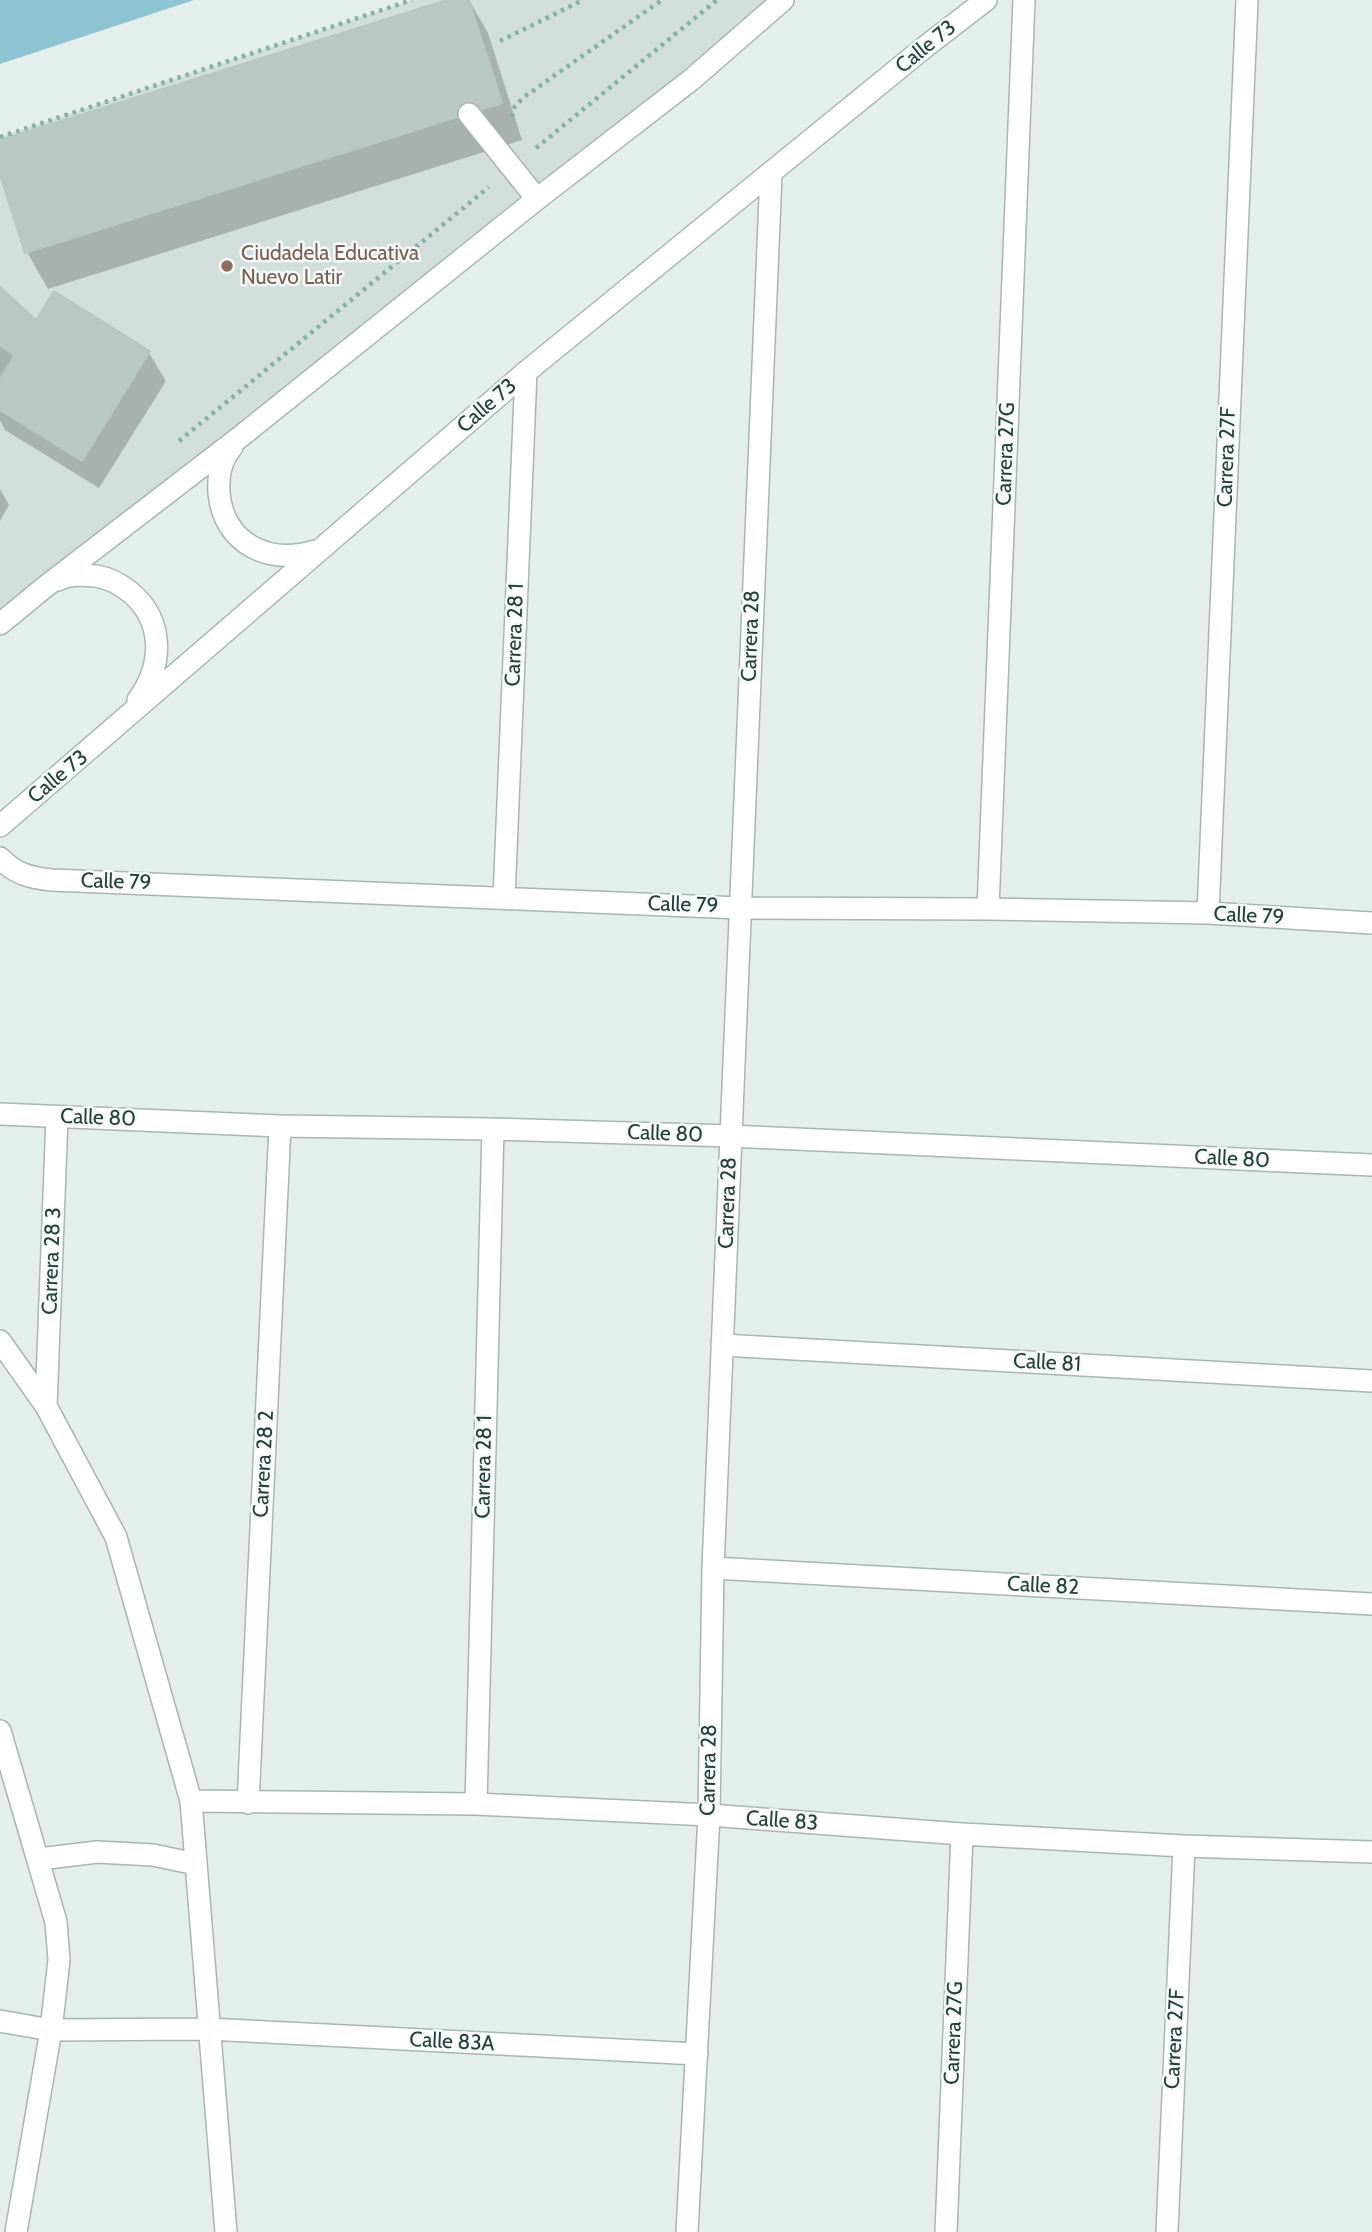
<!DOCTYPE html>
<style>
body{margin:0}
canvas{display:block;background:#e4eeea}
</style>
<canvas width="1372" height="2232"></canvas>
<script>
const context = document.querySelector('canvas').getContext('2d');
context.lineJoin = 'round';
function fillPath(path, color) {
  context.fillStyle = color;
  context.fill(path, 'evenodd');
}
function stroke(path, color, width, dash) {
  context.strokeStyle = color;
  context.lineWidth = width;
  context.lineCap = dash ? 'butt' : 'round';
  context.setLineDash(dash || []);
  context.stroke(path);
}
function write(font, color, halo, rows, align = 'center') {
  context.font = font + ' Cabin,sans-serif';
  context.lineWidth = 5;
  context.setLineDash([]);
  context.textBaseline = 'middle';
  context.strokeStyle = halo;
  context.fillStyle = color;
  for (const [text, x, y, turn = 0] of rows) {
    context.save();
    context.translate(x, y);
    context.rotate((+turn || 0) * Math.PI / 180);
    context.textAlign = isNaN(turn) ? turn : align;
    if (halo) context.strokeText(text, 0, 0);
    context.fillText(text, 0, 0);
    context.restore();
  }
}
fillPath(new Path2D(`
 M412,0H783L0,624V137Z`), '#d2ded9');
fillPath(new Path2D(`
 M0,0H194L0,64Z`), '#8dc4d2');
fillPath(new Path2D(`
 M453,0H469L488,33L522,140L48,289L27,252L0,169V142Z
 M0,289L36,324L55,293L149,353L166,381L99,488L5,430L0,421Z
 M0,489L9,505L0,521Z`), '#0003');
const building = new Path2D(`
 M447,0H469L502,103L25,253L0,175V140Z
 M0,287L36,320L15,356L0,345Z
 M54,291L150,351L82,461L0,410V379Z`);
fillPath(building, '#bac8c3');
stroke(building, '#b7c7c1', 2);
const service = new Path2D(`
 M469,114L537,199`);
const minor = new Path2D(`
 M0,858C15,874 31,878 52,880L740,908L988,909L1208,913L1372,923
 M504,898L526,372
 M988,909L1024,0
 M1208,913L1247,0
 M0,1114L280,1126L493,1129L730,1136L1372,1165
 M0,1341L46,1406L116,1537L191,1801L226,2232
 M722,1345L1372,1381
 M46,1406L57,1117
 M713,1568L1372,1604
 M0,1731L56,1922L59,1960L51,2030L16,2232
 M191,1801L476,1804L709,1815L962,1834L1184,1846L1372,1852
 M248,1803L280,1126
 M476,1804L493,1129
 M39,1859L97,1852L153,1855L196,1864
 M0,2021L51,2030L208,2029L697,2054
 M946,2232L962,1834
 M1167,2232L1184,1846`);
const tertiary = new Path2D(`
 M687,2232L709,1815L713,1568L771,174`);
const secondary = new Path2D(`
 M232,447C221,459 218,477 219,493C224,545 270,565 315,551
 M58,580C69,574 83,575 96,576C109,578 120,584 130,592C165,621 163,666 138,700
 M0,624L45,587L240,437L537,199L691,80L783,0
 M0,826L526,372L925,47L986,0`);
stroke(service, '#a7b6b1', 24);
stroke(minor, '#a7b6b1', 24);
stroke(tertiary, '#a7b6b1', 24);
stroke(secondary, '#a3b9b2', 24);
stroke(new Path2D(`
 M500,41L583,0
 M512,117L515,106L524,97L662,0
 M0,137L412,0
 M536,148L717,0
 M179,441L489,187`), '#85b1a5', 4.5, [3.5, 5]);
stroke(service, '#fff', 21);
stroke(minor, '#fff', 21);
stroke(tertiary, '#fff', 21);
stroke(secondary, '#fff', 21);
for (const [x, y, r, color] of [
 [227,266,7,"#8d6e63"]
]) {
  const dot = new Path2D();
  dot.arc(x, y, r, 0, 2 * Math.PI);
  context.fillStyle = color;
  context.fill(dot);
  stroke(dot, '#f5faf8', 2.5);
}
write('21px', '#243f39', '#f5faf8', [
 ["Calle 73",926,47,-39],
 ["Calle 73",487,406,-41],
 ["Carrera 27G",1006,454,-88],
 ["Carrera 27F",1227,457,-88],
 ["Carrera 28 1",515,635,-88],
 ["Carrera 28",751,636,-88],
 ["Calle 73",58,777,-40],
 ["Calle 79",116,882,2],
 ["Calle 79",683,905,2],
 ["Calle 79",1249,916,3],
 ["Calle 80",98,1118,2],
 ["Calle 80",665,1134,2],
 ["Calle 80",1232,1159,3],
 ["Carrera 28",728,1203,-88],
 ["Carrera 28 3",52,1261,-88],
 ["Calle 81",1047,1363,3],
 ["Carrera 28 2",264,1464,-87],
 ["Carrera 28 1",484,1467,-89],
 ["Calle 82",1043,1586,3],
 ["Carrera 28",709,1770,-89],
 ["Calle 83",782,1821,4],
 ["Carrera 27G",954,2033,-88],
 ["Carrera 27F",1175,2039,-87],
 ["Calle 83A",452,2042,3]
]);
write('21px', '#785e54', '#f5faf8', [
 ["Ciudadela Educativa",241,254],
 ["Nuevo Latir",241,278]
], 'left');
</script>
